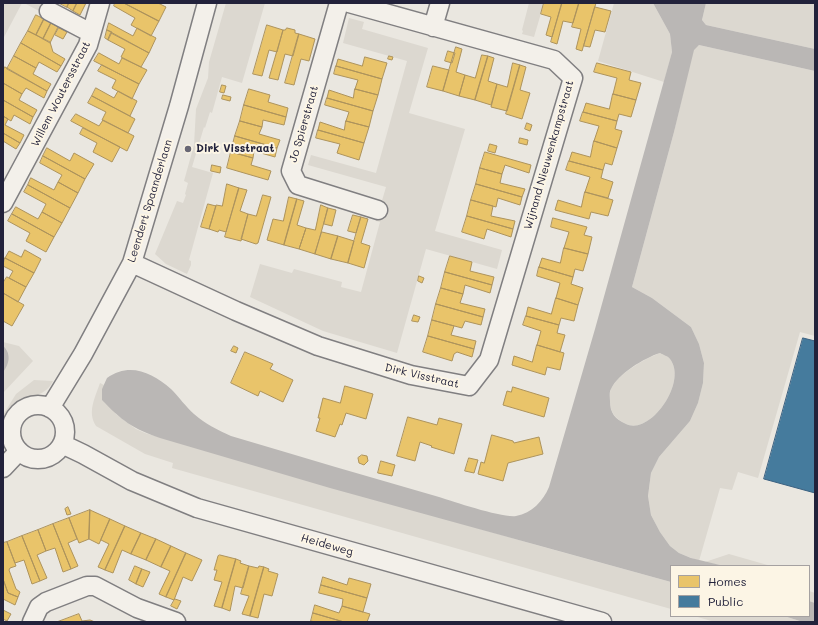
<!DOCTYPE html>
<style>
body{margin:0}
#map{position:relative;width:818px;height:625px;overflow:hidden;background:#eae7e0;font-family:Mali,sans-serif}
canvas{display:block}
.frame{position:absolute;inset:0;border:4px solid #22223b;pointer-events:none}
.legend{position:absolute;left:670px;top:565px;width:140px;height:52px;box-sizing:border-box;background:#fcf5e5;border:1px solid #a5a1a1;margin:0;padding:5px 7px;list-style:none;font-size:12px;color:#22223b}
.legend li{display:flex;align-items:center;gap:8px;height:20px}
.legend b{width:20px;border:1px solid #a5a1a1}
</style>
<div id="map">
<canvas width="818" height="625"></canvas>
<div class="frame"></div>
<ul class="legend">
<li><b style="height:11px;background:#e9c46a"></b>Homes</li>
<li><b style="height:11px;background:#457b9d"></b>Public</li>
</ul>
</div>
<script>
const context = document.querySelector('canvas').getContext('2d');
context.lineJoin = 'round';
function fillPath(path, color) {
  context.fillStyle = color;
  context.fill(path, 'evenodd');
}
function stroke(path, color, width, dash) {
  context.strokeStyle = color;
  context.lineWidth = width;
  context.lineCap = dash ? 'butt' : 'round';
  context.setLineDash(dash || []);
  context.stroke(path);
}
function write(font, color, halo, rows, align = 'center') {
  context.font = font + ' Mali,sans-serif';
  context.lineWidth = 4;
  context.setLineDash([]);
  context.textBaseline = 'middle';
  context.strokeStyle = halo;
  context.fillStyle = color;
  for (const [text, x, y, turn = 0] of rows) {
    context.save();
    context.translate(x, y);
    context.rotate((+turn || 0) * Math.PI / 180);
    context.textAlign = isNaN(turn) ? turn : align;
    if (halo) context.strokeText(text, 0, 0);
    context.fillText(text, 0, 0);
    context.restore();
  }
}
fillPath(new Path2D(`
 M3,3H22L3,39Z
 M24,3H46L41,12Z
 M226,3H265L242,83L222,77L212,113L210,112L205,128L204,127L192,167L213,173L189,260L191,261V265L187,274L166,264L155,254L177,201L183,203L186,195L185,194L188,183L184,181L194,145L196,109L208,78L209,62Z
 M529,3H544L534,37L522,34L523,31L522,30Z
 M614,3H653L670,34L672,52L664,82L598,61Z
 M706,3H815V49L706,25L702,20Z
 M349,18L364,22L362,29L428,48L409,113L465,129L435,231L502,250L497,269L426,249L397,353L323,331L250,297L260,264L292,273L294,269L342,282L341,287L361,292L380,222L376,221L386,187L308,165L311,155L376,173L407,61L343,43Z
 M699,45L815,71V336L800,332L758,478L738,472L732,490L720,488L699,561L679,553L670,546L660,532L651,515L648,496L651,473L659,457L690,421L698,403L703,383L704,363L699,344L691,327L652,298L632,287L674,132L693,50Z
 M3,342L19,346L33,361L3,393C3,387 2,379 3,373C5,364 14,354 3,346Z
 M660,353C663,355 668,356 670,359C688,382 650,436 626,424C616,419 610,413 610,401C610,397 609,393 611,389C618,374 644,359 660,353Z
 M34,380L53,381C41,406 11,387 3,428V415L16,394Z
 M100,383L104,385L102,389L116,414L136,429L145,433L540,546L671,582V609L172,468L173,463L145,454L96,426C87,412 95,398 100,383Z
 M729,554L771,566H724L705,562Z
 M809,591L815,593V603L809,601Z
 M694,616H784L803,622H715Z`), '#dcd8d0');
fillPath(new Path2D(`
 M653,3H706L702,20L706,25L815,49V71L699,45L694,50L674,132L632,287L652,298L691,327L699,344L704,363L703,383L698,403L690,421L659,457L651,473L648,496L651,515L660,532L670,546L679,553L691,558L724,566H671V582L330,488L160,438C133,429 121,420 102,400V389L107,378C129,362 152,372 171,389C179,397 186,407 194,414C205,424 218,430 231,436C301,457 370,477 439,497C455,502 502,518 516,516C532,513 543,501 549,487L595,329L672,52L670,34ZM660,353C663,355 668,356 670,359C688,382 650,436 626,424C615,419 610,413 610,401C610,397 609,392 611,389C618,374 644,358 660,353Z
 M3,346C12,353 9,365 3,372Z
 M809,601L815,603V622H803L784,616H809Z`), '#bab7b5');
const homes = new Path2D(`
 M59,3H69L67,7Z
 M69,3H77L73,11L67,7Z
 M77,3H86L80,15L73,11Z
 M115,3H124L159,21L151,36L131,25L135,18L114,6Z
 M124,3H158L166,7L159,21Z
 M544,3H562L552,37L546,35L551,17L541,14Z
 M562,3H579L573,23L563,21L557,44L551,42Z
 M579,3H596L582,51L576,49L581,29L572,27Z
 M595,7L611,11L605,32L595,30L590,47L584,46Z
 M36,15L44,19L36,35L28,31Z
 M44,19L51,23L43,39L36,35Z
 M51,23L58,27L50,43L43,39Z
 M109,23L133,36L137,28L156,38L149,53L107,30Z
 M267,25L283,30L277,52L269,50L262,76L253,74Z
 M59,28L67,32L63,39L55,35Z
 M287,28L295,30V33L299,34L293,56L285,54L278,80L269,78L283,30H285Z
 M107,30L112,32L108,40L105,38Z
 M28,31L50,42L53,52L65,59L61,66L21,43Z
 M111,33L149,53L141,67L121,57L125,49L108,40Z
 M299,34L315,39L309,61L301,59L294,85L285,83Z
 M21,43L61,66L57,72L39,62L36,68L14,56Z
 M456,47L462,49L456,72L465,75L459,96L443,91Z
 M448,51L455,53L452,63L445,61Z
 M99,53L119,64L122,58L147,70L139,84L94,61Z
 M482,55L488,56L475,100L459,96L465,75L475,78Z
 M14,56L36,68L33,74L51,84L47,91L7,69Z
 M389,56L393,57L392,60L388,59Z
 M488,56L494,58L488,81L497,84L491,105L475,100Z
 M365,57L387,63L382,79L336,66L338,59L362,66Z
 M513,63L520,65L507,111L491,107L497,84L507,87Z
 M597,63L631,72L629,80L641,83L636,100L613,94L617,78L594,72Z
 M102,65L139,84L132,99L112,88L116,80L98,71Z
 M520,65L526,67L520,90L530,93L522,119L506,114Z
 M336,66L382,79L378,95L355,89L358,80L334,74Z
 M433,66L449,70L443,91L427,87Z
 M5,67L47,91L44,98L26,88L22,94L3,83V71Z
 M3,83L22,94L19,100L37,110L33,117L3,100Z
 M222,85L226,86L224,93L220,92Z
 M96,88L114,98L118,91L137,101L130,116L92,96Z
 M249,89L270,95L268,102L288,108L286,117L244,105Z
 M355,89L378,95L373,111L327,98L329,90L353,98Z
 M613,94L636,100L631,117L619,114L617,121L583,112L586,103L609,109Z
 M223,95L231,97L230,101L222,99Z
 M92,96L135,119L128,133L102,120L106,112L88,103Z
 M327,98L373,111L369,127L346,121L349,112L325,105Z
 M3,100L33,117L30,124L14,115L11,121L3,116Z
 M244,105L286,117L284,125L263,120L262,127L240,121Z
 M583,112L617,121L615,129L622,131L617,148L594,141L599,126L580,121Z
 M76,114L99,126L103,120L134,136L127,151L71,121Z
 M3,116L8,119L5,125L24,135L20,143L3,133Z
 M240,121L262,127L259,134L280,140L277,148L235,136Z
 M346,121L369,127L364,143L318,130L320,122L344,130Z
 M527,123L532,125L530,131L525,129Z
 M83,128L120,147L112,162L93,152L97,143L80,134Z
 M318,130L364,143L359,160L337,153L340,144L316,138Z
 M3,133L20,143L16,149L3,141Z
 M235,136L277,148L275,157L254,151L253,158L231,152Z
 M520,138L528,140L527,145L519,143Z
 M594,141L617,148L612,165L605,163L603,170L569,161L572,152L590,157Z
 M490,144L497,146L495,153L488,151Z
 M47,148L70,161L74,153L94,164L85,179L43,156Z
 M231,152L253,158L251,165L271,171L268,180L227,168Z
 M485,152L531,165L529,173L505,165L502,174L480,168Z
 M43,156L85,179L78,193L58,182L62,175L40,163Z
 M569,161L603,170L601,178L613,182L608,198L585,192L590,177L566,170Z
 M212,165L221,167L220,173L211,171Z
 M480,168L502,174L500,183L525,189L522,197L476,184Z
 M31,178L54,190L58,182L78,193L70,208L28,185Z
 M227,184L239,188L226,232L219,230L218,232L209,229L216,205L222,206Z
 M476,184L522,197L520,205L498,198L496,207L471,200Z
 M28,185L70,208L62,223L42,212L46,204L24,192Z
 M239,188L247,190L240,211L248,214L241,241L225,237Z
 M585,192L613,200L608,216L591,212L589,219L555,210L558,200L581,207Z
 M263,195L271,197L258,243L256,244L241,239L248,214L256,216Z
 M289,197L297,199L284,245L267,240L273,219L283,221Z
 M297,199L304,201L297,225L306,228L299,249L284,245Z
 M471,200L493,206L491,216L515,221L513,229L467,216Z
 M208,204L216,206L209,229L201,227Z
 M321,205L328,208L315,254L299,249L306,228L315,230Z
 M16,207L38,219L42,212L62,223L54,237L12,214Z
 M328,208L336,210L332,226L324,224Z
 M12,214L54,237L46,252L26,241L30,233L8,221Z
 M353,215L361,217L356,233L348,231Z
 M467,216L513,229L511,237L487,229L484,239L462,232Z
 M361,217L368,219L361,243L370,246L364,268L348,263Z
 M553,218L587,227L584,235L592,237L588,254L564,248L569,232L551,227Z
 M322,232L338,236L331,259L315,254Z
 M338,236L354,241L348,263L331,259Z
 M564,248L588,254L583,271L575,269L573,277L539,267L542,258L560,263Z
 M25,250L41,259L34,273L5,258L9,251L21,257Z
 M450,256L472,262L470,271L494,277L492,285L445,272Z
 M5,258L34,273L26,287L9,278L13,271L3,266Z
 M539,267L573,277L571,284L583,288L578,305L556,298L560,283L537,276Z
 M445,272L492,285L490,293L465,285L463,294L441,288Z
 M419,276L424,278L422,283L418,281Z
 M7,277L26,287L18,302L3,293V283Z
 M441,288L463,294L460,303L485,309L483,317L436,304Z
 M3,293L24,305L12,326L3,321Z
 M556,298L578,305L574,321L561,318L559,325L526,316L528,307L551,314Z
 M436,304L483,317L481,325L465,321L462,328L432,320Z
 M414,315L420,317L418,322L412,321Z
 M526,316L559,325L557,333L565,335L560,352L537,345L541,331L523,325Z
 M432,320L454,326L451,335L476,341L474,349L428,336Z
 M428,336L474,349L472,357L457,352L454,354L452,361L423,352Z
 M537,345L564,353L560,370L547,367L545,375L512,365L514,356L532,362Z
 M234,346L238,348L236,353L231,351Z
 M245,352L273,364L270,369L293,380L283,402L260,391L258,396L231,383Z
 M345,386L373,394L366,419L346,413L342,425L340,424L335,437L316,431L320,418H318L323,398L340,403Z
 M513,387L549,398L544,417L503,405L507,391L511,392Z
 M408,417L437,425L439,418L462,424L454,454L431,447L432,446L420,442L415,461L397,456Z
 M492,435L513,441L514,443L539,437L543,454L508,463L503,481L478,474L481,462L484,463Z
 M362,455L367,456L368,461L364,465L359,463L358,458Z
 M469,458L478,460L474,473L465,471Z
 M381,461L395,465L392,476L378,473Z
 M68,507L71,514L67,515L65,509Z
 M90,510L89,539L79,543L69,518Z
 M90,510L110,519L99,544L89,539Z
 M69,518L77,539L68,543L78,566L71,569L53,524Z
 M110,519L125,526L105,570L98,567L109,544L101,540Z
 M53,524L71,569L63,572L55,548L46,551L38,530Z
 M125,526L141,533L131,554L122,550L113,573L105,570Z
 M38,530L46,551L37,555L47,578L40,581L22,536Z
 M141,533L156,539L146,560L131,554Z
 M22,536L40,581L32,584L24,560L15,563L7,542Z
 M156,539L171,546L161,567L146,560Z
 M7,542L16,566L10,568L9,570L16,589L20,592L18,597L8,593L3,579V543Z
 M171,546L186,553L166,597L159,594L170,571L161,567Z
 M186,553L202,560L192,581L183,577L174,600L166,597Z
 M220,555L236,559L222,608L214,606L222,582L214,580L217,570H214L218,556Z
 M236,559L241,561L240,563L249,566L243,588L235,586L230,611L222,608Z
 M135,566L142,569L136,584L129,580Z
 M249,566L258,568L259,566L264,567L250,616L242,614L249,596L241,594Z
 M264,567L269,569L268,571L278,574L272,596L264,594L258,618L250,616Z
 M142,569L150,572L143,587L136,584Z
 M323,577L347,585L349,578L371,584L367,598L321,585Z
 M3,579L8,593L18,597L15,605L3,599Z
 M321,585L367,598L363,612L342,606L343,599L319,593Z
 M175,599L181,601L177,609L171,606Z
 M315,605L339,613L342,606L370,614L367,622H344L313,613Z
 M3,610L11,614L7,621L3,619Z
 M313,613L344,622H315L311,621Z
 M79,614L82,621L90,620L95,622H57Z`);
fillPath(homes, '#e9c46a');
stroke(homes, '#ad935c', 1);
const public = new Path2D(`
 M803,338L815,341V493L764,479Z`);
fillPath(public, '#457b9d');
stroke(public, '#3a6080', 1);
const minor = new Path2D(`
 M339,3L291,171L298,185L378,210
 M49,11L91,33
 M433,27L440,3
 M3,203L88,45L100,3
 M132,263L236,311L318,346L411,375L469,386L489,360L573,78L554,60L349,3
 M11 432a27 27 0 1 1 54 0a27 27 0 1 1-54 0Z
 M50,408L83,354L132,263L179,106L207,3
 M62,444L83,454L132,481L197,508L602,622
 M3,468L19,451
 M32,622L39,607L46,602L87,586H95L137,608L176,622`);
stroke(minor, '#807f81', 21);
stroke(minor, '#f3f0ea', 18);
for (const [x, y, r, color] of [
 [188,149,4,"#686775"]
]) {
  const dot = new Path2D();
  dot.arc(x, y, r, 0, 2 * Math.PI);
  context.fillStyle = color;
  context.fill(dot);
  stroke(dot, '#fcf5e5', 1.5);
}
write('11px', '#22223b', '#fcf5e5', [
 ["Willem Woutersstraat",61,94,-63],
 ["Jo Spierstraat",304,124,-74],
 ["Wijnand Nieuwenkampstraat",549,155,-74],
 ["Leendert Spaanderlaan",150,201,-73],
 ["Dirk Visstraat",422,376,13],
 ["Heideweg",327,545,16]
]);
write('bold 11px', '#22223b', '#fcf5e5', [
 ["Dirk Visstraat",196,149]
], 'left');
</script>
